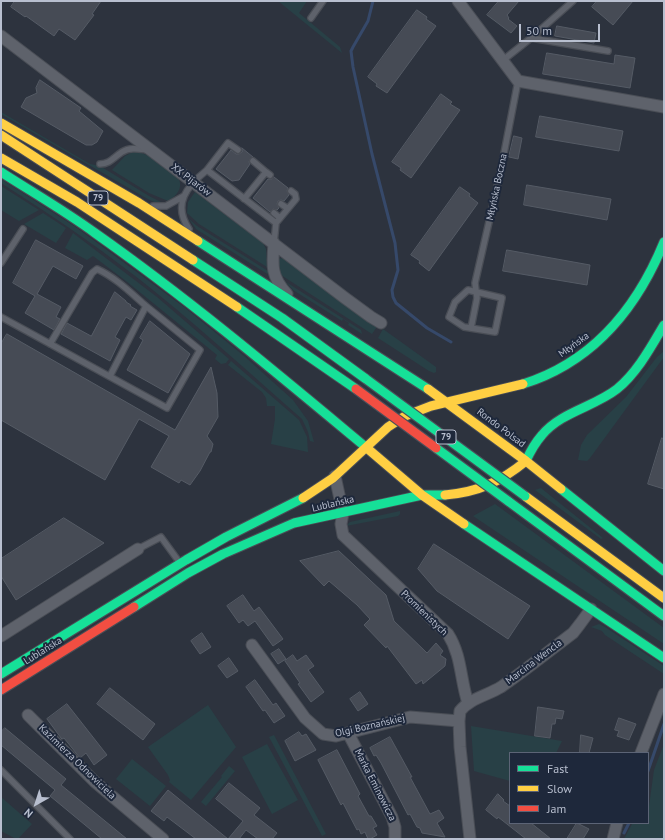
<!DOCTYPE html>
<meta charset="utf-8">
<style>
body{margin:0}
#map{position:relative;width:665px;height:840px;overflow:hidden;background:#2d333e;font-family:"PT Sans",sans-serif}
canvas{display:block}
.frame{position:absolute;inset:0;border:2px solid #b8bfcf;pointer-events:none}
.legend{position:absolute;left:509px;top:752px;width:140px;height:72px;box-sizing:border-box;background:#1e283b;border:1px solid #5c6476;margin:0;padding:5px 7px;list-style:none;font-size:12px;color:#b8bfcf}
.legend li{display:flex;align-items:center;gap:8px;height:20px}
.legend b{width:20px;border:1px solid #5c6476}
.north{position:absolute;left:16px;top:784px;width:40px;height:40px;-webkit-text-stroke:3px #1e283b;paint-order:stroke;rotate:219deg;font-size:11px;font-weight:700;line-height:16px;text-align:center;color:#b8bfcf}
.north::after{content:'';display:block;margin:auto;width:14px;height:18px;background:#b8bfcf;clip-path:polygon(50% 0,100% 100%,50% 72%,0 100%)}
.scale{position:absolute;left:519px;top:24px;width:81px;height:18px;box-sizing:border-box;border:2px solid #b8bfcf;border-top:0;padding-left:5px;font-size:12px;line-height:14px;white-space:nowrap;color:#b8bfcf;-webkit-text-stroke:3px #1e283b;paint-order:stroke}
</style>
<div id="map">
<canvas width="665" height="840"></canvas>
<div class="frame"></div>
<ul class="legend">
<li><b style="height:5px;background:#16e098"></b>Fast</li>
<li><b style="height:5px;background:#ffcf43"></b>Slow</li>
<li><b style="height:5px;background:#f24e42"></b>Jam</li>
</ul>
<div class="north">N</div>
<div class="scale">50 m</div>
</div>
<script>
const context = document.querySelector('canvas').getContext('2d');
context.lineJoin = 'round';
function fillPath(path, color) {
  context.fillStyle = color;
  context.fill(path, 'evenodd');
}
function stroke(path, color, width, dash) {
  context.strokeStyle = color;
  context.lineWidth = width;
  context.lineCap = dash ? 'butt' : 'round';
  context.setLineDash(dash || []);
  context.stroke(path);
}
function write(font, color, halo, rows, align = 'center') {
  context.font = font + ' "PT Sans",sans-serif';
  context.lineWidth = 4;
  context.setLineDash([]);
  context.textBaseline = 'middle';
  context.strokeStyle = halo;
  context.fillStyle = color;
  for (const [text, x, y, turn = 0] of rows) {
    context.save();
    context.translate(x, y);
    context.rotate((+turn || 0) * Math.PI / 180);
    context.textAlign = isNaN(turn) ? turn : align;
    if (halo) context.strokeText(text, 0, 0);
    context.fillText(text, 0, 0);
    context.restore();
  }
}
fillPath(new Path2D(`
 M278,1H307L299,13L340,47L342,53Z
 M1,112L90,164L100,166L149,196L161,202H154L146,198L1,114Z
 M133,152C144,151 152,158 160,165C165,168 171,171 176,176C185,184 178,196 168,201L149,193L112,170L125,156Z
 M1,179L77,228L184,307L244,356L293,400L308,421L314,442L310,441L308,432L302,419C254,377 208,335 159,295C109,254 56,218 1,183Z
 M1,186L39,210L19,221L1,210Z
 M195,192L263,243L266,249L267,267L199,224L187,213L188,202Z
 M43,213L66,228L56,243L24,224Z
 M189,219L197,226L268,271L269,275L196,229Z
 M73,233L157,297L229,359L226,363L221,364L215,359L217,355L126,281L93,256L87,260L65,248Z
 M281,258L285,259L373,325L375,323L378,325L372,334L281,275L278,260Z
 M286,282L361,330L362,334L348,325L349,323L343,319L342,321L293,290Z
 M383,329L436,367V372L434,373L429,371L378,338Z
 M664,351V357L590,458L587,461L578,460L581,445L587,435L626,397L657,357Z
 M231,361L299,420L307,437L308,452L271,444L275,419V406H267L266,398L262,392L228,365Z
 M541,488L603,538L601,539L535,490Z
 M495,504L664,628V644L473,516Z
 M400,511V514L398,516L346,526L350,522Z
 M599,624L605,627L664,666V674L605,635L602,631L591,627Z
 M208,705L236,747L191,800L169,782L170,780L168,775L148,747Z
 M471,726L562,741L556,753H510V781L474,771Z
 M274,735L326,834L322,836L269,737Z
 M267,744L298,800L272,814L242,757Z
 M664,744V839H624L632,824L634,823H648V813L654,770Z
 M132,759L166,786L150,806L116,779Z
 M229,766L235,771L206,806L201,802L222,777L221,776Z
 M1,797L32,824L18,839H16L1,831Z`), '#284046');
stroke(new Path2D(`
 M373,1L368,21L353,47L351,51L353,67L372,154L395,243L398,270L392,290L393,297L396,303L427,328L451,342
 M648,771L664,724
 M624,833L629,823`), '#36496a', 3);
const building = new Path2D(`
 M15,1H101L92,14L94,15L75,40L59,29L54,36L26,16L25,17L11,7Z
 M499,1H519L507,15L509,18L508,19L517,26L511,33L487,15Z
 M597,1H633L613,25L592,7Z
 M417,10L427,17L426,19L436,26L387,93L376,86L377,84L368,77Z
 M557,26L596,33L594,43L555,36Z
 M547,53L614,64L615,55L635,58L630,88L543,74Z
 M40,80L81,108L79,111L103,131L97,142L92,145H86L21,107L26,98L37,93L36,88Z
 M441,94L452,102L450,104L460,110L411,178L400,170L401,168L392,162Z
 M540,116L623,131L619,151L536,137Z
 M514,136L522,138L518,159L509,157Z
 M242,148L253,157L250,159L249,162L250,164L239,180L232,181L216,169L231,150L236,154H239L242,152Z
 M274,177L288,188L287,191L289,195L284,201L281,200L278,201L277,204L279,208L277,210L273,209L270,212L253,198L268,179H271Z
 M527,185L611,199L607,220L524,205Z
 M460,187L470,194L469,196L478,203L429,271L419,263L420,261L411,255Z
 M36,240L83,266L76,279L53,266L37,294L61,307L56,317L60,319L54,330L25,313L35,296L13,283Z
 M507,250L590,265L587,285L503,271Z
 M115,292L126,301V302L131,305L130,306L137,310L131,320L126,317L115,337L120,340L110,361L61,334L67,323L91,336Z
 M150,321L190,354L168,393L127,370L143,340L140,338Z
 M7,334L175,430L211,367L217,393L218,417L207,436L213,444L211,452H210L200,471L190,485L181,480L179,483L151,467L169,436L139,419L105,480L1,420V344Z
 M662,438L664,439V489L648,484Z
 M64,518L104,543L16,600L1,576V559Z
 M434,544L530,606L508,639L437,591L418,569Z
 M339,551L386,595L394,621L427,653L436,643L443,651L440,655L446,659L445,666L423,684L422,680L416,684L387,646L386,648L364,625L370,619L357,605L329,581L324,586L300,561Z
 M243,595L254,611L259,607L283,639L273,646L255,621L248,626L243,620L239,623L227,606Z
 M202,633L211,647L200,654L191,641Z
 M279,649L286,659L278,664L271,654Z
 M293,655L297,661L306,655L314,666L308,670L324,692L311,702L298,684L300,683L285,661Z
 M229,658L238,671L227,678L218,666Z
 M255,680L273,705L276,703L285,716L274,723L265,710L263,711L246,687Z
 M110,688L155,724L143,740L97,704Z
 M360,692L368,704L358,711L350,699Z
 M67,704L107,755L94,765L86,753L80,758L64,738L62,739L61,738L47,719Z
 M538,707L564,711L562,719L556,718L555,724H552L550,738L535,736Z
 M619,718L636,724L629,740L617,736L619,731L615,730Z
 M5,728L66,779L61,785L127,839H102L50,796L55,790L1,745V732Z
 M299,732L302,736L306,734L316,750L295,761L285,741Z
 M581,735L593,738L589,753H580Z
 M390,737L412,777H410L430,814L439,810L444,818L437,823L445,837L422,833L420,828L417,827L410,814L408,815L381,763L376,755L374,756L370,748Z
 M337,750L360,794L358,796L369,816H371L377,826L373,828L377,835L370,839H368L365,832L361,834L359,829L357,830L343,803L341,805L318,760Z
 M229,783L260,808L254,815L277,833L272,839H258L246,830L239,839H196L167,817L164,821L151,811L168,790L228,839L243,821L216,799Z
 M498,794L504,800L503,801L510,806V823H531L551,839H526L498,817L497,819L486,810Z
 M577,823L589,829L583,839H567Z`);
fillPath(building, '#464b55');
stroke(building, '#555b65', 1);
const lane = new Path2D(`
 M311,18L323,1
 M531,38L608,51
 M502,61L531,38L573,1
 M253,161L266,172
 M100,164C110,164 114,157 122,152C130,147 139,149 147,150
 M207,170L228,143L238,150
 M244,199L266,172L270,175
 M281,204L287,208
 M153,206H166L184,196
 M274,213L280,218
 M276,223L296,199L295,194L291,191
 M189,229C172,204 187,186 207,170L276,223L274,243
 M1,263L23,229
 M468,290L502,298L495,332L464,327L449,317L455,302Z
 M1,317L167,408L200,350L146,306L110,376
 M471,328L477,298L475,283L500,174L518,81
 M50,344L92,273L97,269C115,277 131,293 146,306
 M138,549L161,537L180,563
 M1,770L70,839`);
const street = new Path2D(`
 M458,1L518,81L664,107
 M1,36L345,298L371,317L381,323
 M274,243C272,265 271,277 287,294
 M335,476L343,513L341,524L343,535L448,634C462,656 460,679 468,703
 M1,636L138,549
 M252,645L305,718L323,734L336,736L410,717L459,721
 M28,715L95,782L163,839
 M348,733L392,817L395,827V839
 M641,753L664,694
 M470,839L460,747L459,721L460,711C469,699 488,695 501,687C526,670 549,651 573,633L580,624L591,609
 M613,839L617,823`);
const fast = new Path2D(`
 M1,172C32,192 65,211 95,233C190,300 279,375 368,449
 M198,241L428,389
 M193,260L282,318L366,379
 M237,307L356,389
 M523,384C593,362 637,308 664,242
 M526,461C530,452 535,443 542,435C561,412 594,407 617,389C637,373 651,347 664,325
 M561,489L664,571
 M508,501L664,616
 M464,524L664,658
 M134,607L188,573L223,554L294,523L422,495H445
 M1,674L186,560L226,537L303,498`);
const slow = new Path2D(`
 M1,123L139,203L198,241
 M1,135L193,260
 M1,158L77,202L237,307
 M428,389L526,461L561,489
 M368,449L422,495L464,524
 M445,495C479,492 500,482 526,461
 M525,496L664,598
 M303,498L333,478L388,427L405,416L431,406L523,384`);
const jam = new Path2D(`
 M1,690L134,607`);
stroke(lane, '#4a4e56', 8);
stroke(street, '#4a4e56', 13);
stroke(fast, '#4a4e56', 11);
stroke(slow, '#4a4e56', 11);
stroke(jam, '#4a4e56', 11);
stroke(lane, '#5e626b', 5.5);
stroke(street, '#5e626b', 11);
stroke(fast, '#16e098', 9);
stroke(slow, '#ffcf43', 9);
stroke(jam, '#f24e42', 9);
const fastBridge = new Path2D(`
 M366,379L525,496
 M436,448L508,501`);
const jamBridge = new Path2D(`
 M356,389L436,448`);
stroke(fastBridge, '#4b505b', 11, []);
stroke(jamBridge, '#4b505b', 11, []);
stroke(fastBridge, '#16e098', 9);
stroke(jamBridge, '#f24e42', 9);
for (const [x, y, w] of [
 [98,198,20],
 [446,437,20]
]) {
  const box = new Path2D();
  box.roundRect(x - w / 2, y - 7, w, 14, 3);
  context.fillStyle = '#1e283b';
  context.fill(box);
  stroke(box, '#b8bfcf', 1);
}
write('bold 9px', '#b8bfcf', null, [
 ["79",98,198],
 ["79",446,437]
]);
write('10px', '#b8bfcf', '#1e283b', [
 ["XX Pijarów",191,180,37],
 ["Młyńska Boczna",497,187,-78],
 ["Młyńska",574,345,-36],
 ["Rondo Polsad",501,428,37],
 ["Lublańska",333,504,-13],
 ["Promienistych",424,613,44],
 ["Lublańska",43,651,-32],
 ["Marcina Wencla",534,662,-37],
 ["Olgi Boznańskiej",370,726,-13],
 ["Kazimierza Odnowiciela",77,762,44],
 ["Marka Eminowicza",375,785,63]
]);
</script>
